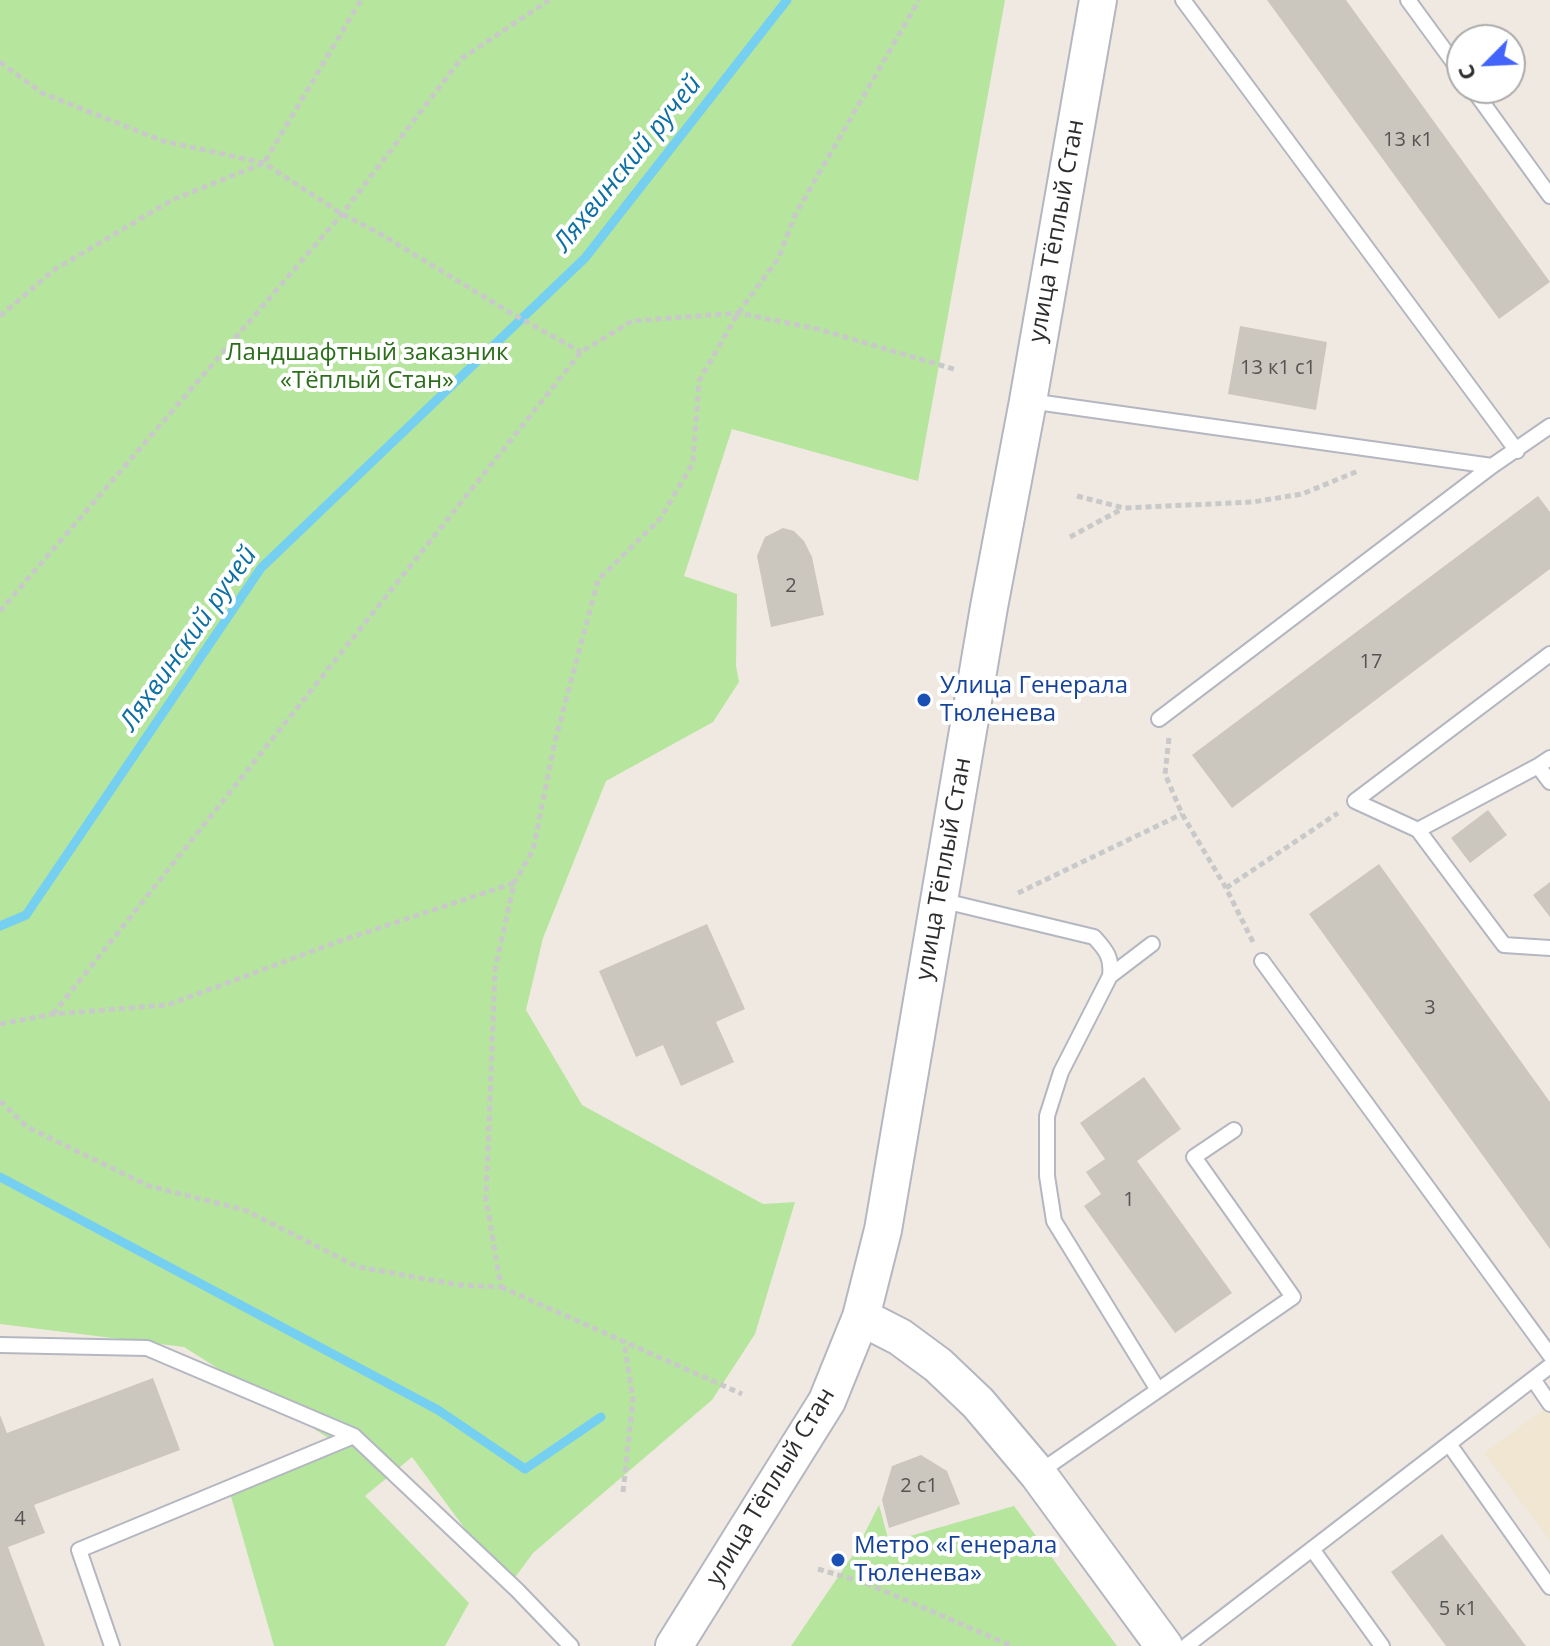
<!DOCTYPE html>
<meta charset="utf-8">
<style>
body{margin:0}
#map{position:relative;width:1550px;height:1646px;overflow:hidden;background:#efe9e1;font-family:"Open Sans",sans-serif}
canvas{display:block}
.north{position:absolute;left:1446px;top:24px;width:80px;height:80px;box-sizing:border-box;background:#fff;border:2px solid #ababab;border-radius:50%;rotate:246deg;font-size:22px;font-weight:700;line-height:32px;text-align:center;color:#2e2e2e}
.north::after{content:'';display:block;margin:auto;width:28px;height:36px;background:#4264fb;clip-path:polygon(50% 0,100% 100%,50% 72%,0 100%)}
</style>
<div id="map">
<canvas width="1550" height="1646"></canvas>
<div class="north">С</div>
</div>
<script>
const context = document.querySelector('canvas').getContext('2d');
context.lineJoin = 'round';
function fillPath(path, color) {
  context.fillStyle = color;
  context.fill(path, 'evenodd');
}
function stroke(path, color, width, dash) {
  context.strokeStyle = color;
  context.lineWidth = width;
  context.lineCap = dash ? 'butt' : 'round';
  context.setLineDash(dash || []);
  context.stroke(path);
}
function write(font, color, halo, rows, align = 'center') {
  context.font = font + ' "Open Sans",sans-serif';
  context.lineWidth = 8;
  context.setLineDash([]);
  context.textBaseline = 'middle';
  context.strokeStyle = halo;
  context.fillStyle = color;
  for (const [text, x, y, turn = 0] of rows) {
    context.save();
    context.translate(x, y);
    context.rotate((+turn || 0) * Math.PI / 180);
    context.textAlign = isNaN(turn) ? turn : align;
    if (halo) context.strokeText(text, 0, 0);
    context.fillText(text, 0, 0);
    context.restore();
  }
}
fillPath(new Path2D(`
 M1550,1405V1540L1484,1453Z`), '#f0e6d1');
fillPath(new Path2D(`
 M0,0H1005L918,481L732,429L684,576L737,594L736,666L739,682L713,722L606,781L543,938L526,1010L582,1105L763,1204L795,1202L755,1334L712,1400L533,1553L508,1587L412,1457L365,1496L469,1603L445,1646H274L230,1493L330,1439L184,1347L0,1324Z
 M879,1505L889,1542L1014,1506L1117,1646H791L855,1552Z`), '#b6e59e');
stroke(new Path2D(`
 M0,926L26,915L261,568L585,258L787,0
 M0,1177L438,1410L525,1469L601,1417`), '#75cff0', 9);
fillPath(new Path2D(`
 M1267,0H1346L1550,282L1499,319Z
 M1240,326L1327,342L1316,410L1228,394Z
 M1538,496L1550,512V569L1232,808L1192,755Z
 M783,528L794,531L804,541L812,557L824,615L771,627L757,556L765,537Z
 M1488,810L1507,835L1470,863L1451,838Z
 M1379,864L1550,1102V1249L1309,914Z
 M1550,882V917L1533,895Z
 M707,924L745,1009L716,1022L734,1062L681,1086L663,1045L636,1057L599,971Z
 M1144,1077L1181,1129L1137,1161L1232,1293L1175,1333L1084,1206L1101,1194L1086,1172L1105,1159L1080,1123Z
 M153,1378L180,1450L34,1505L45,1533L8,1547L45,1646H0V1415L7,1433Z
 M921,1455L947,1471L960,1504L889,1528L882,1500L892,1466Z
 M1442,1534L1526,1646H1446L1391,1572Z`), '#cbc7bf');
const service = new Path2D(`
 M1183,0L1517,451
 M1408,0L1462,74
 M1472,88L1550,196
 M1029,401L1492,466
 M1550,654L1355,801L1418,830L1504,945L1550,948
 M1159,719L1492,466L1550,426
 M1550,758L1538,766L1550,782
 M1418,830L1538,766
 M940,900L1094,937C1107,951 1112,958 1110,976
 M1152,944L1110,976L1061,1072L1047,1116V1176L1054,1221L1158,1390
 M1262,961L1550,1355
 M0,1345L147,1348L354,1436L517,1590L571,1646
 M1533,1379L1550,1404
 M1449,1444L1550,1587
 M1038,1473L1293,1297L1194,1157L1234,1130
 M1312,1549L1382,1646
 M112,1646L79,1550L354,1436
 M1186,1646L1550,1366`);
const tertiary = new Path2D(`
 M861,1317L900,1337L938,1365L978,1403L1038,1474L1164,1646
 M674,1646L827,1401L861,1317L883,1230L989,607L1028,401L1098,0`);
stroke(service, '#b4b7c1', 18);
stroke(tertiary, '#b4b7c1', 40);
stroke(new Path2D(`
 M0,62L42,93L163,141L264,163L342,214L377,232L511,313L581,352
 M0,316L54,270L172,200L264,163L361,0
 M1077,496L1124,508L1253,502L1302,494L1358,471
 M1070,537L1122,509
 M0,611L342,214L461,59L549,0
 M1169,738L1165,774L1182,814L1226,888L1253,942
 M1226,888L1338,813
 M1018,893L1182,814
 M53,1014L581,352L632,321L738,313L818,329L957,370
 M0,1024L53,1014L168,1005L337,942L514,883
 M0,1101L27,1127L149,1186L245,1210L358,1267L460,1285L501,1287L486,1199L495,970L514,883L533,850L555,741L598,580L660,519L693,463L699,381L738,313L778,259L796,213L919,0
 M501,1287L742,1394
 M623,1492L633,1399L624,1342
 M818,1569L866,1583L1012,1646`), '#c9c9c9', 5, [6, 4]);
stroke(service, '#fff', 14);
stroke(tertiary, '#fff', 36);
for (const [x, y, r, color] of [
 [924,700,8,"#1a4fb4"],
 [838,1560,8,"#1a4fb4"]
]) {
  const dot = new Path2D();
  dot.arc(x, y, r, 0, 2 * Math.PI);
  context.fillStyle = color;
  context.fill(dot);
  stroke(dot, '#fff', 3);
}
write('20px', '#555452', null, [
 ["13 к1",1408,140],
 ["13 к1 с1",1278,368],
 ["2",791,586],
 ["17",1371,662],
 ["3",1430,1008],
 ["1",1129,1200],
 ["2 с1",919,1486],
 ["4",20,1519],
 ["5 к1",1458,1609]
]);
write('24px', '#2e2e2e', '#fff', [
 ["улица Тёплый Стан",1057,231,-80],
 ["улица Тёплый Стан",944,869,-80],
 ["улица Тёплый Стан",771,1487,-59]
]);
write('24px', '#2c6e1b', '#fff', [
 ["Ландшафтный заказник",367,353],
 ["«Тёплый Стан»",367,381]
]);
write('24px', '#164399', '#fff', [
 ["Улица Генерала",940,686],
 ["Тюленева",940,714],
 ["Метро «Генерала",854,1546],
 ["Тюленева»",854,1574]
], 'left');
write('italic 26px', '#0d6fa3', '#fff', [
 ["Ляхвинский ручей",628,164,-51],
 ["Ляхвинский ручей",189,639,-55]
]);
</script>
